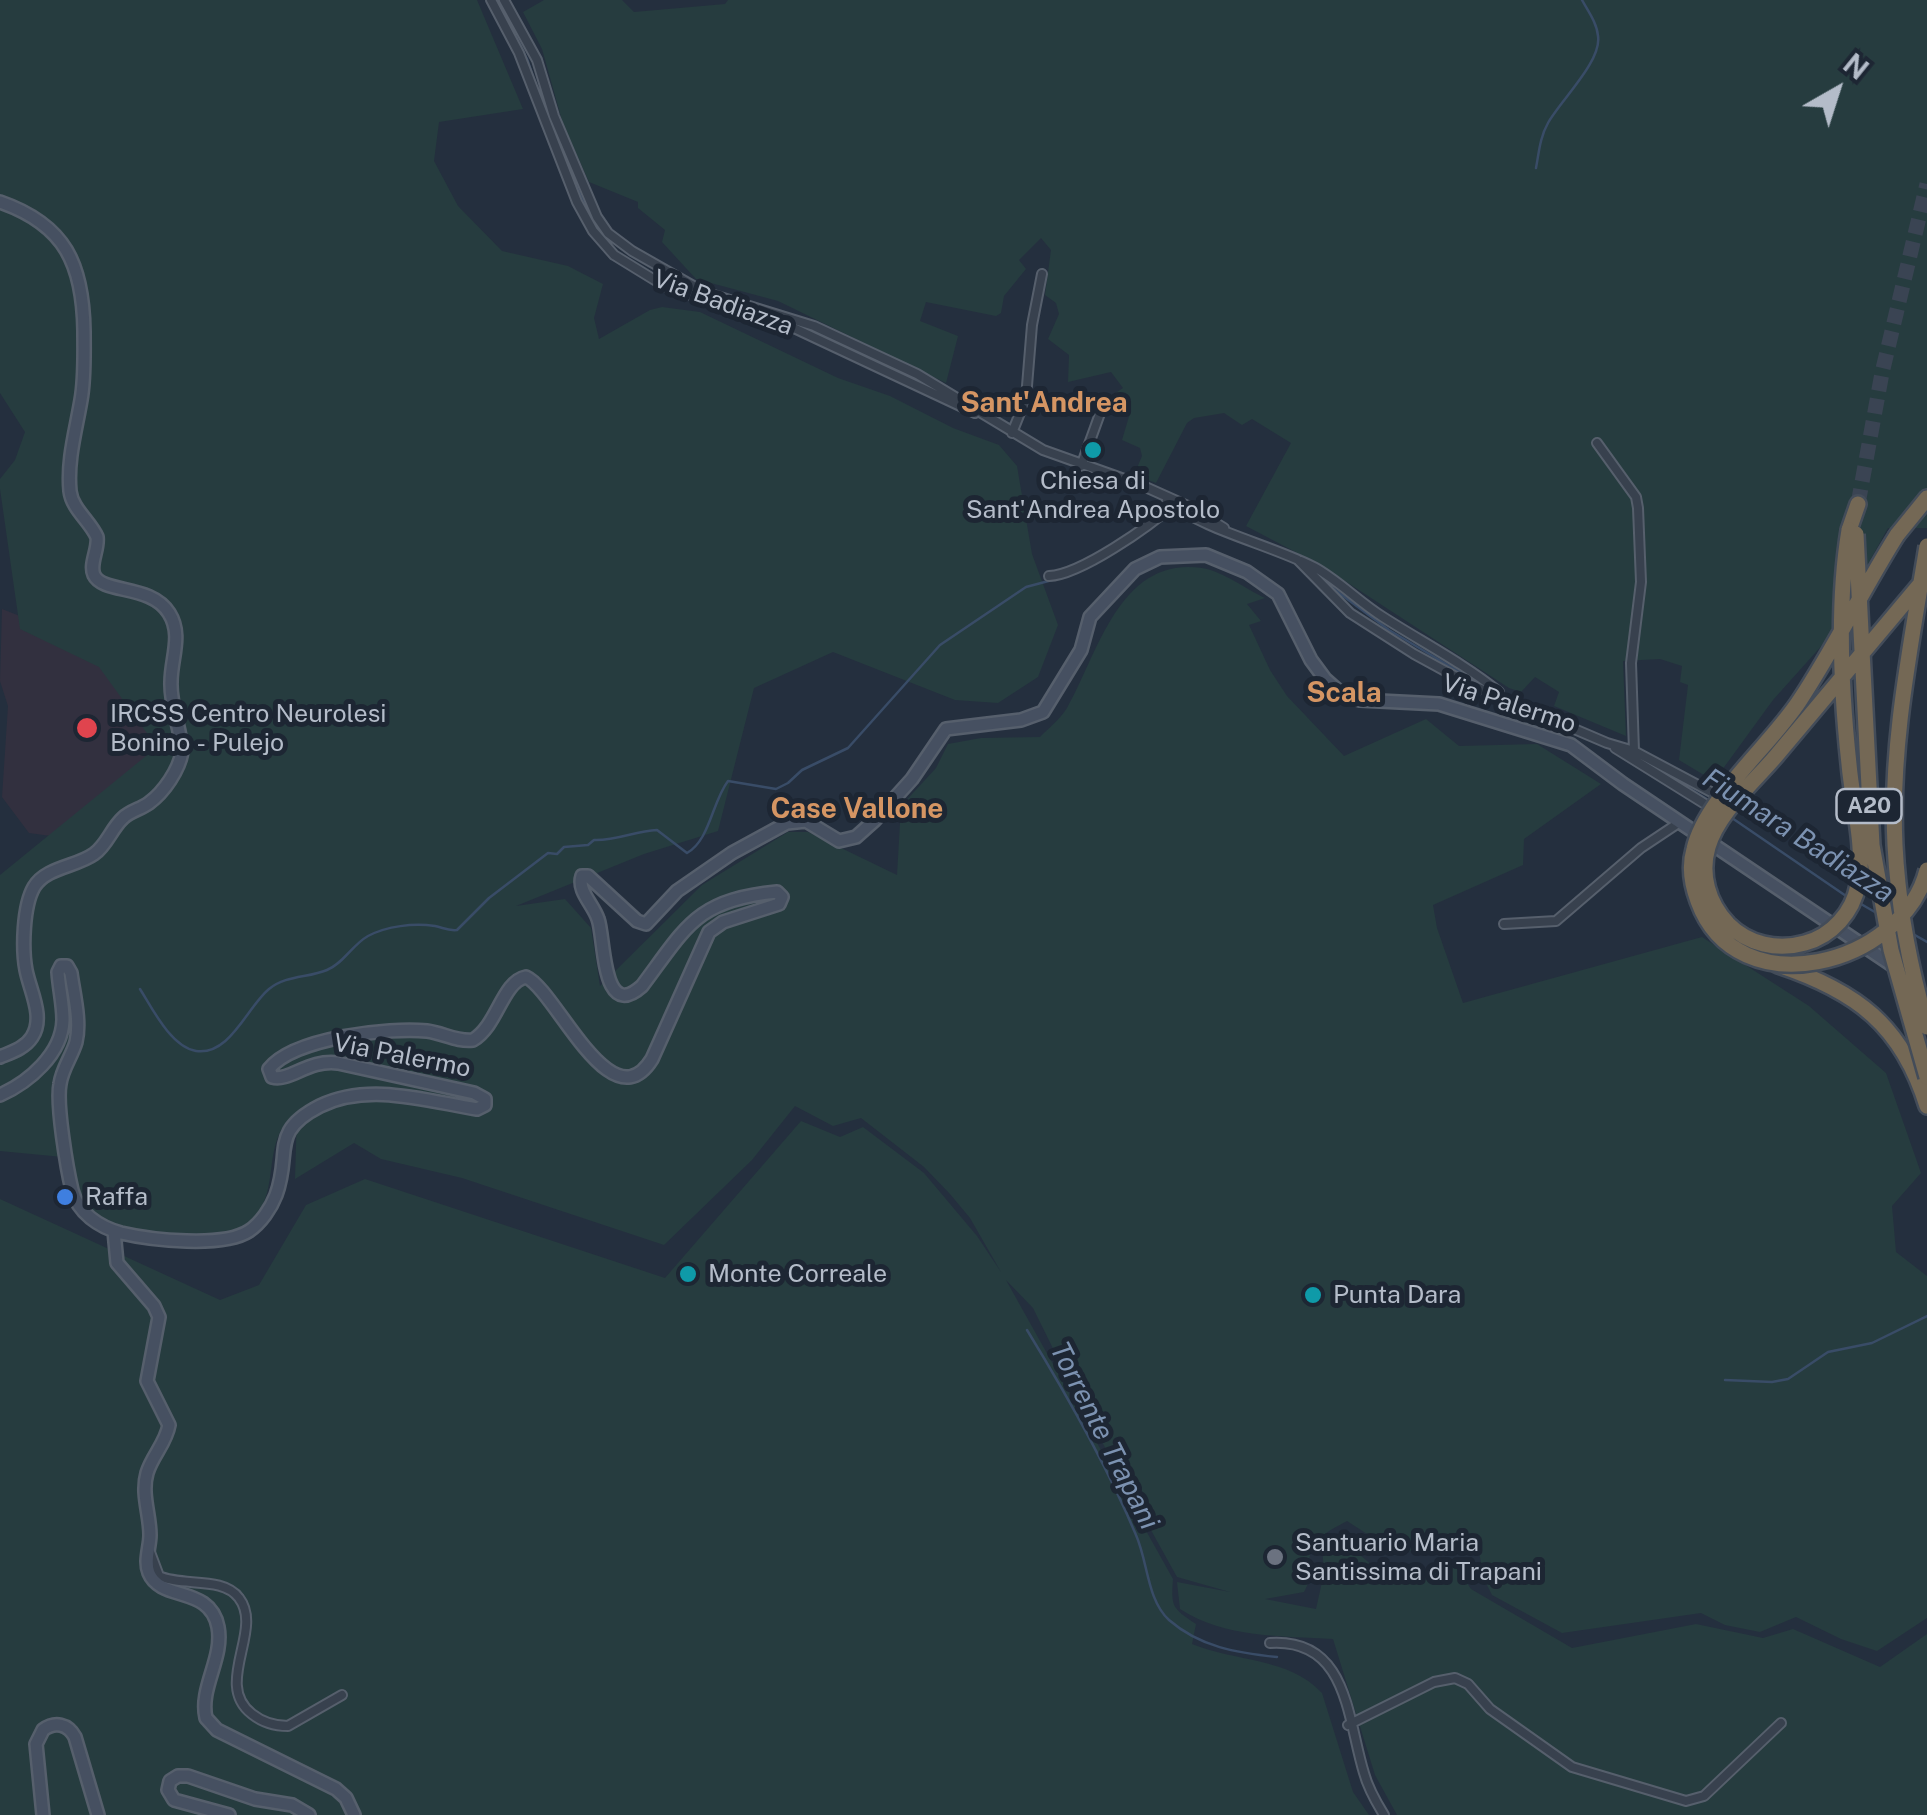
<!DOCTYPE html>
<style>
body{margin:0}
#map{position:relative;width:1927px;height:1815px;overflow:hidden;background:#242f3e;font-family:"Public Sans",sans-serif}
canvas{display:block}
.north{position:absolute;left:1787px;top:40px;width:100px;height:100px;-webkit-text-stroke:8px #1d2633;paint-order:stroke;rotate:39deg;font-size:28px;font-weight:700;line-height:40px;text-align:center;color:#b4bcc9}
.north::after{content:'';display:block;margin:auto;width:35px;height:45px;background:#b4bcc9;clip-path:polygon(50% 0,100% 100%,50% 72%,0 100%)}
</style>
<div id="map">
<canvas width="1927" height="1815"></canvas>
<div class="north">N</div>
</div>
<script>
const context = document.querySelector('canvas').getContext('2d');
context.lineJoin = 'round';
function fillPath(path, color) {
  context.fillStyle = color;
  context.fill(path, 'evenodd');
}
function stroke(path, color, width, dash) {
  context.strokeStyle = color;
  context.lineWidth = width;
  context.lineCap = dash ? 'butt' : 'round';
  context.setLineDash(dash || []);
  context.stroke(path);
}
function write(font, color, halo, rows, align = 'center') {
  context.font = font + ' "Public Sans",sans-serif';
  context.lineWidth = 10;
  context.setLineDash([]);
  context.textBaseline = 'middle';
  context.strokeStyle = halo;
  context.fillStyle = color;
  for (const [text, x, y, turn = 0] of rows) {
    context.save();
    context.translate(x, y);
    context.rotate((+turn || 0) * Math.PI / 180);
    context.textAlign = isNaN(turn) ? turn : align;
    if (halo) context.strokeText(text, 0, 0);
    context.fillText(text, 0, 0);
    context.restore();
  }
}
fillPath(new Path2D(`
 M2,609L91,644L169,750L58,837L29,833L2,797L8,706L0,681Z`), '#32303f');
fillPath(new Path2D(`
 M0,0H477L523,109L439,122L434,161L458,206L502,251L568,266L603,284L594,318L599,339L650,310L662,307L700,312L838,378L890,396L953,428L999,445L1017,466L1032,554L1058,625L1038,677L998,703L955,700L833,652L754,688L718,831L644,854L516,906L565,899L591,928L600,986L702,885L788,832H808L897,875L901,806L936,768L948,744L981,738L1040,737C1049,728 1060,719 1067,708C1098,654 1119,556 1202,568C1222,571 1246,589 1265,598L1247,604L1261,621L1249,625L1270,670L1287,696L1344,756L1426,719L1459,746L1537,744L1601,784L1524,839L1523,865L1433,905L1437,928L1463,1003L1702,937L1809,1006L1886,1073L1921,1173L1892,1206L1896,1252L1927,1276V1618L1877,1651L1841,1639L1796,1617L1760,1632L1725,1625L1701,1613L1562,1633L1492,1595L1484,1579L1479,1552L1441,1534L1401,1556L1347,1521C1330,1530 1311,1539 1309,1561C1307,1576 1313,1576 1304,1592L1265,1599L1316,1609L1324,1573L1322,1546L1338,1536L1395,1585L1451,1559L1471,1589L1572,1648L1696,1624L1763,1638L1793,1629L1880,1667L1927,1634V1815H1397L1375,1775L1333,1639C1282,1636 1224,1638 1180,1609L1177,1582L1230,1592L1177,1577L1076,1395L1033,1308L1006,1280L1173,1579C1171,1607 1172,1608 1196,1624L1192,1644C1235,1662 1289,1657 1322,1693L1353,1792L1369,1815H0V1199L220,1300L259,1285L306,1205L365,1179L665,1278L801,1121L840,1137L863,1127L924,1173L977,1236L1001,1272L970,1218L950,1194L924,1167L861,1118L833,1126L795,1106L752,1160L664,1245L462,1178L381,1159L354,1143L295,1179L297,1113C258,1140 284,1192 250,1222C228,1242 141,1237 114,1227C102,1223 90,1213 83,1203C75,1191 75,1173 73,1158L0,1151V875L157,747L99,667L20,629L0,489V479L15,460L25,432L0,393Z
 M544,0H622L634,12L725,4L728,0H1927V528H1888L1824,643L1773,700L1714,781L1679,760L1688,685L1680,682L1682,666L1660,659L1623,661L1626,736L1554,706L1559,692L1535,677L1521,692L1509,688L1322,566L1246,526L1291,443L1252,419L1242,425L1224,413L1194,418L1187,423L1156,483L1134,475L1142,456L1140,448L1122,440L1130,413L1108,398L1123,388L1111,372L1068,382L1069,355L1048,339L1059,314L1056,303L1045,295L1051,250L1041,238L1019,260L1026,269L1004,296L1001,313L996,316L926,302L920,321L958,336L946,383L778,301L696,279L662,242L665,230L638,208V202L589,182L563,124L542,49L523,12Z`), '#263c3f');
stroke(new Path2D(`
 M497,0L527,59L539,94
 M567,167L598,232
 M1536,168C1539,152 1540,137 1548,123C1561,100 1602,61 1598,36C1597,23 1588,11 1582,0
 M647,271L656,275
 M682,287L694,292
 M807,328L944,394
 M1327,584L1389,630L1473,680
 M1647,763L1710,801
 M1732,818L1849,898
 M1861,904L1880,915
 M1913,934L1927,942
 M140,989C152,1008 171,1047 196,1051C230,1056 247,1007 269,989C286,975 308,978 327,970C344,963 352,945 368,936C387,926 413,923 435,926C444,928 448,931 457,930L489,898L548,853L557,854L564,847L588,845L594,840C616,841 635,831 657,830L687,853C710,840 712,802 728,781L776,789L788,783L802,770L848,748L940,645L1026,587L1056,579
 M1027,1330C1065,1392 1108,1468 1136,1535C1148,1562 1147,1600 1169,1620C1200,1647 1237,1653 1277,1657
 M1725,1380L1772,1382L1788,1379L1828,1352L1872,1343L1927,1316`), '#394c67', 2.5);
stroke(new Path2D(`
 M1858,504L1882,373L1927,184`), '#3a4453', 15, [15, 8]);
const street = new Path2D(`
 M491,0L519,53L577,202L593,231L614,255L666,287L796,329L975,413
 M504,0L537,60L554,116L597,217L608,233L632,251L704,292L814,326L917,374L1043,450L1141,485L1190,507L1224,528
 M1012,433L1026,398L1032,325L1042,274
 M1597,443L1636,497L1638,508L1641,582L1631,663L1634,751
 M1081,466L1102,408
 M1167,501C1209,532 1266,543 1314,567C1338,580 1359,602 1383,617C1422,642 1463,663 1499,692
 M1298,560L1350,613L1414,654L1469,684L1607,743L1634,751L1713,793L1719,800
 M1049,576C1080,575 1150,526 1174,504
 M1615,748L1713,809
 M1504,924L1556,921L1641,848L1680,822
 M150,1552L159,1576C182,1587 223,1576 239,1598C264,1630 213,1684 252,1714C262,1722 275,1726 288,1726L342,1695
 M1270,1643C1348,1638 1347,1718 1364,1773C1368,1788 1376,1802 1384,1815
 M1348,1725L1434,1682L1455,1678L1468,1684L1490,1709L1572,1767L1686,1801L1704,1796L1781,1723`);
const secondary = new Path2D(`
 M0,202C66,225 83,265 84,331C84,354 85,378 81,400C76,430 67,460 70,491C72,509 90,521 97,537C99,549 89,564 94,575C103,594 151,584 169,613C183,635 171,658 171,682C170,706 181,728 182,752C179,770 164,792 149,803C141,809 130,811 123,818C111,829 107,845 94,854C76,867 46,867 34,887C23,906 22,949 26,970C30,991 45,1017 32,1037C25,1048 12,1052 0,1057
 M0,1095C29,1082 62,1054 63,1020C63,1004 59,988 58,972L61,966H67L71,973C74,995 81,1021 76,1042C72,1056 62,1069 60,1084C56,1104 67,1169 72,1190C78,1213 99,1227 121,1233C151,1240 223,1248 249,1231C261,1223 271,1208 276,1195C292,1152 269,1132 320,1106C369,1082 427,1101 477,1109L485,1105V1099L474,1093L338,1063C308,1059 290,1082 272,1077L269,1069C293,1038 389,1027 427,1031C443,1033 457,1042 473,1040C498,1025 502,982 526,977C556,990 611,1125 652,1059L709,932L723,922L779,904L782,897L777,892C696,900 687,926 642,986C601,1023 605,937 598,919C593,904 577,891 582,876H588L637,921L646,924L677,891L732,853L787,823L806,821L839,841L856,837L875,820L912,779L946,729L1021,720L1043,712L1081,650L1090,617L1135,569L1160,557L1206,555L1247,572L1278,594L1311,660L1325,679L1343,695L1360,700L1439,704L1571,745L1623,784L1898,969
 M114,1231L117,1263L154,1306L159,1317L147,1381L169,1425C166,1443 152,1456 147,1473C141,1494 150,1514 150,1535C150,1547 144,1561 149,1573C161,1602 210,1585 218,1627C224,1658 199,1688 206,1718L217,1730L336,1789L346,1798L354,1815
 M43,1815L36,1744L43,1730C55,1721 68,1724 75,1737L98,1815
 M229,1815L174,1800L168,1790L170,1781L178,1776H188L255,1799L292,1805L309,1815`);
const highway = new Path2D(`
 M1849,530L1858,504
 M1897,535L1927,498
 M1778,965C1856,991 1902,1025 1927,1106`);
stroke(street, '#565f6c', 12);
stroke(secondary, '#565f6c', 16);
stroke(highway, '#434c59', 20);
stroke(street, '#38414e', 8);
stroke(secondary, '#465061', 11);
stroke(highway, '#746855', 15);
const highwayBridge = new Path2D(`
 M1849,530C1837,603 1841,690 1849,764C1852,802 1866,847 1858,885C1853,912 1832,936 1805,943C1777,951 1748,944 1728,924C1708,903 1700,874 1708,847C1718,813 1753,783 1776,756C1827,696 1877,636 1927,576
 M1856,534L1872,845L1891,950L1927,1077
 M1897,535C1863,589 1835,647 1800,700C1771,745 1705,799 1694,849C1689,866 1692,885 1698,901C1737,1009 1903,965 1927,870
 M1927,546C1911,645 1890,744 1895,845C1898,906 1910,968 1927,1027`);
stroke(highwayBridge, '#434c59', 20, []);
stroke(highwayBridge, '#746855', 15);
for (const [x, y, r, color] of [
 [1093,450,10,"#0f9aa8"],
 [87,728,12,"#e0444e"],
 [65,1197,10,"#3f7fe0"],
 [688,1274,10,"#0f9aa8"],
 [1313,1295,10,"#0f9aa8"],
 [1275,1557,10,"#6b7280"]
]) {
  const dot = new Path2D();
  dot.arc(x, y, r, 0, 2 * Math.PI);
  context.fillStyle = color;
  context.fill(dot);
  stroke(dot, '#1d2633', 4);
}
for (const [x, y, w] of [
 [1869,806,65]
]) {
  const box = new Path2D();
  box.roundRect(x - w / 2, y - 17, w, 34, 8);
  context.fillStyle = '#1d2633';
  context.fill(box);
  stroke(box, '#b4bcc9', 2.5);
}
write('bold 22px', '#b4bcc9', null, [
 ["A20",1869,806]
]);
write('25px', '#b4bcc9', '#1d2633', [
 ["Via Badiazza",723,303,20],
 ["Via Palermo",1509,704,18],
 ["Via Palermo",402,1056,11]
]);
write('25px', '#b4bcc9', '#1d2633', [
 ["Chiesa di",1093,481,"center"],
 ["Sant'Andrea Apostolo",1093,510,"center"],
 ["IRCSS Centro Neurolesi",110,714],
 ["Bonino - Pulejo",110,743],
 ["Raffa",85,1197],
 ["Monte Correale",708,1274],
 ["Punta Dara",1333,1295],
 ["Santuario Maria",1295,1543],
 ["Santissima di Trapani",1295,1572]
], 'left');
write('bold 28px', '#d59563', '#1d2633', [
 ["Sant'Andrea",1044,403],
 ["Scala",1344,693],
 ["Case Vallone",857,809]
]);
write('italic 28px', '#7c92b1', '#1d2633', [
 ["Fiumara Badiazza",1798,836,33],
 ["Torrente Trapani",1104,1436,63]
]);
</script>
